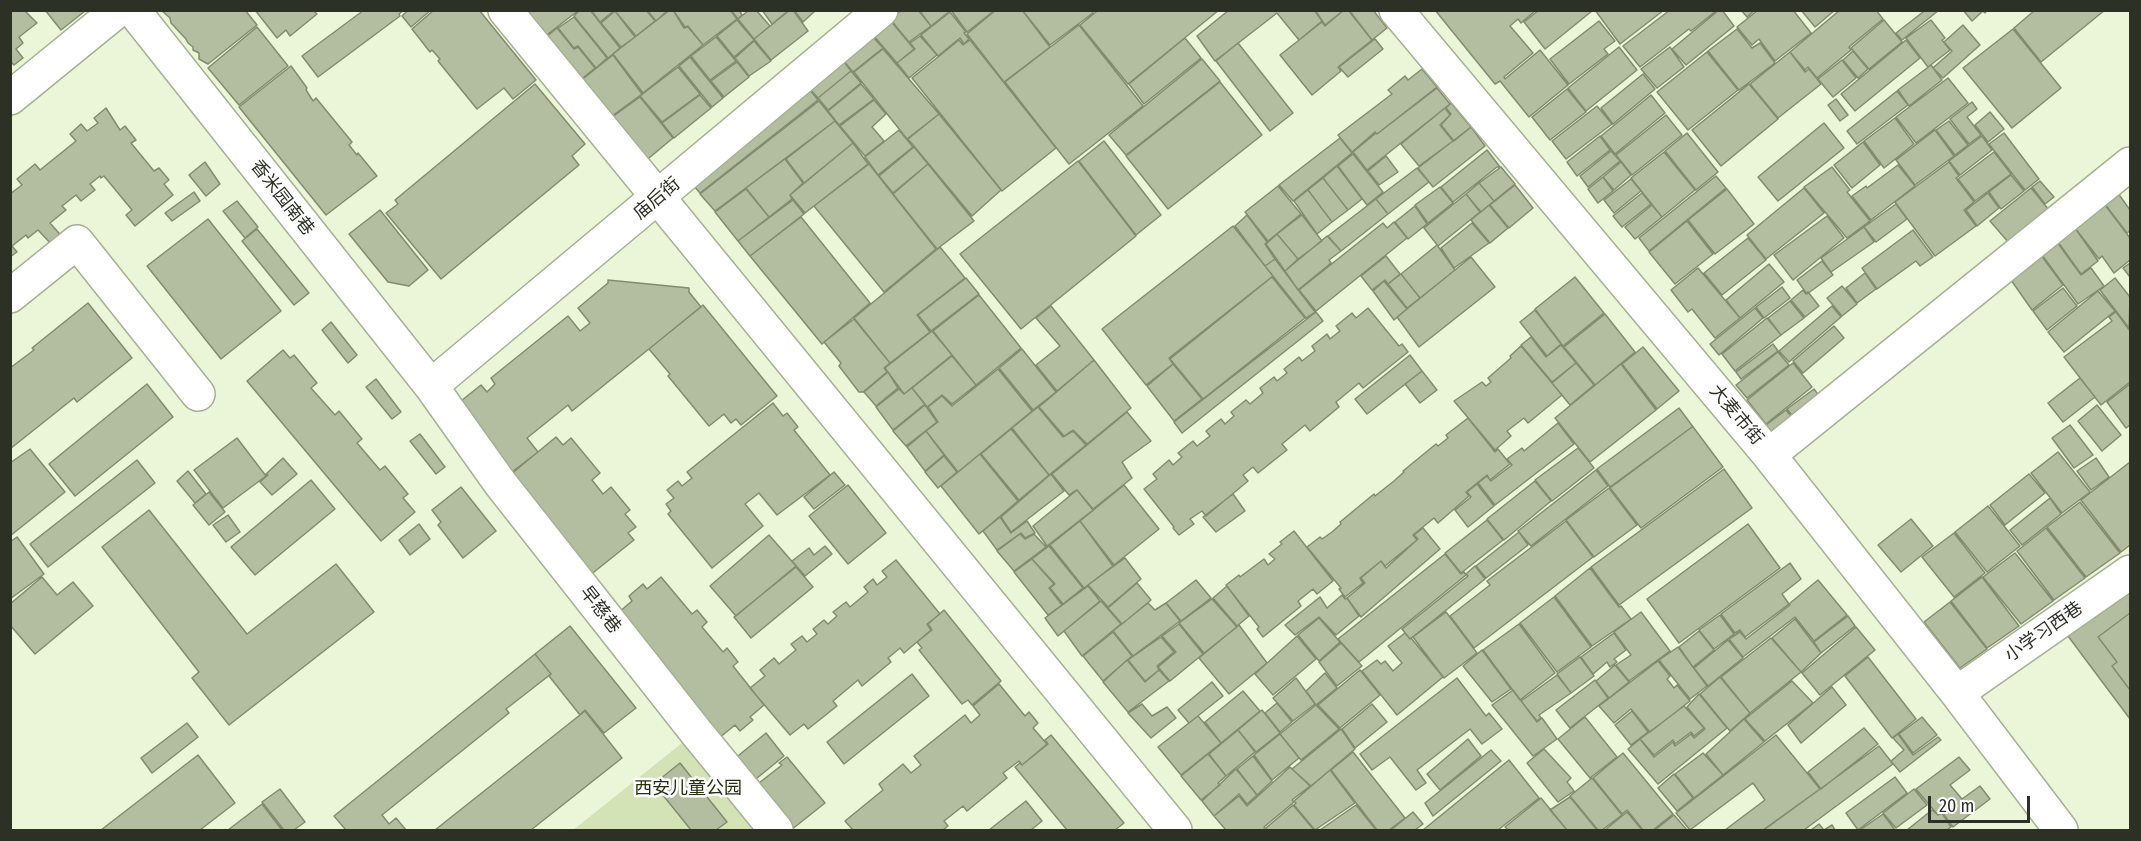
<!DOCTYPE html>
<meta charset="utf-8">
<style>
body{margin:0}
#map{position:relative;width:2141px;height:841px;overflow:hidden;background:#ebf6d8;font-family:"Fira Sans Condensed",sans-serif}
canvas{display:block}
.frame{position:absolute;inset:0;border:12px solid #2c3025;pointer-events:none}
.scale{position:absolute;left:1928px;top:796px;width:102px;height:27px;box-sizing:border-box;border:3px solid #2c3025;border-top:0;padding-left:8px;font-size:18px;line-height:21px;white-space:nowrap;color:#2c3025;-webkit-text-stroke:4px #fefefe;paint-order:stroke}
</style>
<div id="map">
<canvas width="2141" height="841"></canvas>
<div class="frame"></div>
<div class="scale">20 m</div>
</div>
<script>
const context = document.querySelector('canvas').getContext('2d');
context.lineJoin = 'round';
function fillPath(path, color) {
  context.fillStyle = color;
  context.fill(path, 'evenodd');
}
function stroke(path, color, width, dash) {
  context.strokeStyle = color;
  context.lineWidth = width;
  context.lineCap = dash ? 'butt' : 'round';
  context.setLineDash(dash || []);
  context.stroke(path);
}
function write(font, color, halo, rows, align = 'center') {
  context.font = font + ' "Fira Sans Condensed","Noto Sans SC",sans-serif';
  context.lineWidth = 5;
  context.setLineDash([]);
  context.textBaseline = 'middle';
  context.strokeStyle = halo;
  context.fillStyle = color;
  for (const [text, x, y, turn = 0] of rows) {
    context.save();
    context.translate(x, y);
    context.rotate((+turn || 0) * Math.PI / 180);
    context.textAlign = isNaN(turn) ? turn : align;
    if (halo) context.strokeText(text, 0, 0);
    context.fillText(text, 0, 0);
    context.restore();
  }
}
fillPath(new Path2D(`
 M687,739L776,830H573Z`), '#d3e3b5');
const building = new Path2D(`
 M10,10H24L37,23L19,37L23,43L16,49L23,58L14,65L10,61Z
 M45,10H85V11L61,30Z
 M161,10H245L257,25L208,64L199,59V53L193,50V47L188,43L186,39L171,23L170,18Z
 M255,10H313L317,14L290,36L286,30L277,38Z
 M364,10H404L399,14L400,16L318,77L302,56Z
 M408,10H431L411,27L402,16Z
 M434,10H479L536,80L513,99L504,88L477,109L438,61L440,59L432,50L430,52L412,29Z
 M522,10H579L544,37Z
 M580,10H590L620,48L608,58L574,16Z
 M591,10H615L600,22Z
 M646,10L655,21L636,36L615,11Z
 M647,10H668L656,21Z
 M670,10H673L684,28L688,27L703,45L643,93L613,54Z
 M673,10H730L737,19L703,45L688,26L685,27Z
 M731,10H739L742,15L738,19Z
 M749,10H756L770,26L754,39L738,19Z
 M762,10H789L772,24Z
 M790,10H793L808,31L771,60L754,39Z
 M794,10H816L803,22Z
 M902,10H918L931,26L909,42L890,19Z
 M919,10H949L950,11L931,26Z
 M951,10H995L967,32Z
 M996,10H1022L1050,47L1004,82L967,34Z
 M1024,10H1091L1093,13L1050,45L1023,11Z
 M1095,10H1219L1128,84L1080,25L1096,12Z
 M1229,10H1314L1322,21L1299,40L1277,13L1215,61L1197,36Z
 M1315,10H1344L1325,25Z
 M1344,10H1348L1372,40L1338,67L1341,71L1312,95L1280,55L1322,22L1325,26Z
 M1349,10H1373L1387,28L1372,40Z
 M1435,10H1536L1521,23L1518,19L1510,26L1533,53L1504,77L1505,79L1540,50L1568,85L1529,117L1500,81L1495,84Z
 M1539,10H1592V11L1545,49L1524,22Z
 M1595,10H1664L1620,44Z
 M1670,10H1717L1691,31L1689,29L1640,67L1623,46Z
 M1719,10H1722L1734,26L1686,65L1672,49Z
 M1741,10H1755L1747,17Z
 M1758,10H1793L1811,33L1775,61L1759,39L1752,45L1737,27Z
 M1801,10H1835L1815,27Z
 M1840,10H1876L1883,19L1849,47L1851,50L1817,78L1808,67L1805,70L1790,52Z
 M1922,10H1939L1902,40L1896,33L1923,12Z
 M1963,10H1987L1985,13L1983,11L1972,21Z
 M2035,10H2105L2041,62L2014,28Z
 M615,11L635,37L621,47L601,23Z
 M950,12L966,32L964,33L969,39L964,44L960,38L938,56L921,35Z
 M574,17L607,58L596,68L578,46L574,48L558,28Z
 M737,20L754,40L734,57L717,36Z
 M890,20L914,49L897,63L873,35Z
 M1884,20L1902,42L1869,69L1851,48Z
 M1931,20L1945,38L1942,40L1950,50L1928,67L1906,38Z
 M1599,21L1615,41L1604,49L1608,54L1569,84L1550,59Z
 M1079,25L1143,106L1069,164L1005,82Z
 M1963,25L1980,45L1943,78L1933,68L1952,51L1944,42Z
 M257,27L288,66L239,105L208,68Z
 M557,28L574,49L578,47L595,68L578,82L545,38Z
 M1737,29L1752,48L1760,43L1775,63L1739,90L1708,51Z
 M2013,29L2061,88L2012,128L1963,68Z
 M871,35L883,48L853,72L842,59Z
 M920,36L937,55L909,78L897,63L915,49L910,43Z
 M716,37L736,61L710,80L691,56Z
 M1185,38L1201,58L1144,104L1129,84Z
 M1375,39L1383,49L1348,77L1339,67Z
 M959,40L963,45L970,40L1056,148L1002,191L912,78Z
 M1906,40L1920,58L1855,111L1841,94Z
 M754,41L771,61L749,76L735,58Z
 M1238,43L1293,113L1270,131L1216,61Z
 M1619,47L1637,70L1586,111L1568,88Z
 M1670,47L1684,67L1657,88L1641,69Z
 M883,49L939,114L907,139L854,72Z
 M1853,51L1868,69L1858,78L1843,60Z
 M1707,52L1738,90L1688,130L1657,92Z
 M1790,52L1805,72L1809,69L1821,84L1778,118L1750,84Z
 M613,55L642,94L608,119L579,82Z
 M690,57L723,98L712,107L679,66Z
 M842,59L851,71L818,98L809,88Z
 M1202,59L1220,81L1126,155L1109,135Z
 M1842,60L1856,78L1833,97L1818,79Z
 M737,62L749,77L724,97L711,81Z
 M1931,65L1942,80L1909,106L1898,90Z
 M291,66L307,88L306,90L313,101L316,98L352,142L349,145L357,155L358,153L377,176L326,215L239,107Z
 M678,67L700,94L662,122L640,96Z
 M1422,69L1437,87L1377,134L1375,132L1352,152L1338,135L1392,94L1388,90L1405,76L1408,80Z
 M851,71L861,83L828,110L818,98Z
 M1643,74L1655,89L1613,124L1601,108Z
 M1948,78L1968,103L1916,143L1896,117Z
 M1220,82L1262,135L1168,209L1126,156Z
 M535,84L585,144L572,156L579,165L441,279L386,213L398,204L395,200Z
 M861,84L874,99L839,125L828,111Z
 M1749,84L1778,119L1721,166L1692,130Z
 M807,86L818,100L700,193L693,185Z
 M1437,88L1450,104L1367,170L1353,152L1376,133L1377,134Z
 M1567,89L1586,112L1550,140L1532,117Z
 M1897,91L1908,105L1857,144L1847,131Z
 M700,95L711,108L674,138L662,123Z
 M1651,95L1665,113L1615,154L1601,136Z
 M640,97L673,138L643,163L608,120Z
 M1836,99L1848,115L1840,121L1828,105Z
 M874,100L886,114L872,127L884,141L865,156L840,126Z
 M819,101L835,121L715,211L700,194Z
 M1972,102L1977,109L1967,117L1981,135L1969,144L1950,119Z
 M1451,103L1471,127L1454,141L1441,125L1451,114L1446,108Z
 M1597,106L1612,124L1566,159L1552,141Z
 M106,108L120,130L125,126L136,140L131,143L154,171L159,168L169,180L164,184L173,195L135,226L126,215L132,210L104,176L101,178L100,176L90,184L95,190L81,201L76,195L62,206L66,210L50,223L65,240L55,248L38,230L28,238L26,235L12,246L17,252L10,257V194L22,185L17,179L35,164L40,170L76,141L70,134L81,124L87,131L98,123L94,118Z
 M1445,108L1450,115L1440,125L1453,141L1419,166L1401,144Z
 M1990,112L2004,129L1988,142L1975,125Z
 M939,114L1001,190L972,216L908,139Z
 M1666,115L1682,135L1632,175L1616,155Z
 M1895,118L1914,144L1884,168L1864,141Z
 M835,121L853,143L804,183L786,159Z
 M1949,121L1968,145L1955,155L1936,130Z
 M1824,123L1844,148L1778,201L1758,177Z
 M1471,127L1485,146L1433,187L1418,168Z
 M899,130L913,147L878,175L865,157Z
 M1935,130L1954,156L1915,185L1896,160Z
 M1687,133L1718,172L1696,190L1665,151Z
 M2004,133L2039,179L2025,190L1989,144Z
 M1600,136L1610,150L1577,176L1567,162Z
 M1982,136L1992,150L1960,175L1949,161Z
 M1340,138L1352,153L1293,201L1279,185Z
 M1104,141L1161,215L1136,235L1079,161Z
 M1863,142L1880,165L1852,188L1834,165Z
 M853,143L868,164L805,213L790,195Z
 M914,147L928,164L893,193L879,176Z
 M1487,150L1500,167H1497L1453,202L1441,187Z
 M1611,151L1620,161L1588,187L1580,176Z
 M1664,152L1695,190L1662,217L1631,178Z
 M1994,152L2011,174L1975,201L1958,179Z
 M1353,154L1383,192L1367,205L1338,166Z
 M1386,156L1398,172L1379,185L1368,171Z
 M785,159L803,183L790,195L792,199L769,217L746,188Z
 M1078,161L1136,236L1021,329L960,254Z
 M205,162L220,184L206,196L189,175Z
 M1621,162L1631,175L1614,190L1603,177Z
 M1949,162L1959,176L1956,178L1974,202L1964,210L1976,226L1935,256L1895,202Z
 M869,164L936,249L884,292L814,206Z
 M928,164L974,221L937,249L893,194Z
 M1898,165L1915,186L1871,220L1852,196L1866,186L1867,188Z
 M1337,166L1362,199L1348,210L1323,178Z
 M1501,167L1515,184L1494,201L1479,183Z
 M1832,167L1850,190L1847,192L1870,221L1847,238L1804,187Z
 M1417,168L1429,182L1388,214L1376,199Z
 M2011,175L2024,191L2001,209L1989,192Z
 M1716,176L1726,188L1649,251L1639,238Z
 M1603,177L1613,191L1598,203L1588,189Z
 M1323,178L1348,210L1332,222L1308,190Z
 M1631,179L1641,191L1614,213L1604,200Z
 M2040,181L2054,197L2045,204L2032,187Z
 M1479,183L1494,201L1481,212L1466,194Z
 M1515,185L1533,208L1509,228L1490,205Z
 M1278,186L1301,214L1268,241L1245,212Z
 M1440,187L1453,203L1428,223L1415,205Z
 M1804,188L1824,213L1766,259L1747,235Z
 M2031,188L2049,210L2009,243L1990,221Z
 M746,189L769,217L738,241L715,212Z
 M1727,189L1754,224L1715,254L1688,220Z
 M2115,189L2130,210V231L2127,233L2101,199Z
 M1308,190L1332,222L1317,234L1294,201Z
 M194,192L200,201L172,221L165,213Z
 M1642,193L1651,204L1622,227L1613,216Z
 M1988,193L1999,208L1977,226L1966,210Z
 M1466,194L1480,212L1438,246L1424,228Z
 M1376,199L1388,214L1341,251L1328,236Z
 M793,200L804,214L750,256L738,241Z
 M237,201L258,227L245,238L223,211Z
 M1896,204L1907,219L1876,242L1864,227Z
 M1489,205L1508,228L1490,243L1471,220Z
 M1652,205L1662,217L1635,239L1625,227Z
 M2105,205L2130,238V260L2114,273L2102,256L2099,259L2075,228Z
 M1415,206L1427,224L1408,239L1395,222Z
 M380,210L428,270L409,286L388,282L349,234Z
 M1247,215L1267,242L1265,244L1275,259L1265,266L1235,226Z
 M1302,215L1322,241L1298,259L1277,234Z
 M1827,216L1844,238L1793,280L1774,255Z
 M801,217L870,303L822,344L750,256Z
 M208,219L281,311L221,359L147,266Z
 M1687,221L1713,254L1675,284L1649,252Z
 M1394,222L1407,238L1316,311L1299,290L1383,223L1387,228Z
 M1472,223L1489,243L1454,268L1441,248Z
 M1233,226L1273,276L1169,358L1173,364L1146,385L1102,329Z
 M1864,227L1874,242L1831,272L1821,258Z
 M2075,228L2098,261L2081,274L2058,242Z
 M257,229L309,293L294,305L242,241Z
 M1913,230L1933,257L1920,266L1916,261L1877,289L1862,268Z
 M1277,234L1298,259L1285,271L1266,244Z
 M1327,236L1341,251L1329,260L1331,263L1298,290L1285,271Z
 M1748,238L1766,260L1722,295L1704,273Z
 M2057,242L2081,275L2091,268L2104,286L2078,304L2042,255Z
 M1437,245L1455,270L1420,298L1401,274Z
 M940,247L965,278L917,315L930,332L890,363L854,318Z
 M2041,255L2063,285L2032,310L2011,280Z
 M1386,256L1400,274L1388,284L1385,280L1372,290L1361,276Z
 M1471,257L1495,287L1419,347L1397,317Z
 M1275,259L1290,279L1315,312L1306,318L1265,266Z
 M1822,261L1833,275L1807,294L1797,280Z
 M2130,263V277L2123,268Z
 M1769,264L1784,282L1740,318L1726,300Z
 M1698,268L1740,318L1715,338L1692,309L1688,312L1671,290Z
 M1865,273L1876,289L1857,303L1846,288Z
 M1401,274L1420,298L1407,308L1388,284Z
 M1272,277L1305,318L1203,399L1170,359Z
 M1575,277L1604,313L1563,346L1535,309Z
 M966,278L979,294L931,331L918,315Z
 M2115,278L2130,297L2129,328L2100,290Z
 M608,280L689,288V292L701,307L572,411L568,405L527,438L538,452L512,472L456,405L481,385L487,392L495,384L491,378L568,316L580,331L590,323L578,308L608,283Z
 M1384,281L1407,309L1394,320L1373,291Z
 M1842,286L1857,304L1842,316L1827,298Z
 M1782,287L1790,298L1764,318L1756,307Z
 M2063,288L2077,306L2047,330L2033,311Z
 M1803,290L1806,294L1808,292L1819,306L1805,317L1791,300Z
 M2098,291L2115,311L2064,352L2048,332Z
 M979,295L1021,348L976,385L933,331Z
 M1790,301L1804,318L1781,335L1768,318Z
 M88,303L132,358L77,402L74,398L10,449V368L34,350L32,348Z
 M703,305L777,396L741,425L736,419L731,423L724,414L709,426L668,376L670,374L649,349Z
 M1051,306L1094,360L1057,391L1036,365L1060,346L1036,318Z
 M1832,306L1841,317L1789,362L1779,351Z
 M1368,308L1399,346L1402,344L1408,352L1363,388L1359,383L1336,402L1339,407L1310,431L1305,425L1282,444L1287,450L1258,473L1253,467L1243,475L1248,481L1206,516L1202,511L1190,519L1194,524L1179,535L1173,528L1174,527L1144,489L1157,479L1153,474L1169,460L1173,465L1182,457L1178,453L1193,441L1197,446L1210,436L1206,431L1221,419L1225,424L1234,416L1231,412L1246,400L1250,404L1263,393L1260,388L1274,377L1277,381L1287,373L1284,369L1299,357L1302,361L1315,351L1312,346L1327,334L1330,339L1340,331L1336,326L1352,313L1356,318Z
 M1755,308L1763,318L1719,355L1710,344Z
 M1535,310L1561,344L1547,356L1520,322Z
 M1316,312L1323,321L1182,433L1174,422Z
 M2116,312L2130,331V382L2101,405L2064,357L2112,321L2109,317Z
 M1605,314L1635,352L1595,385L1564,347Z
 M1767,318L1781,335L1735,371L1722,354Z
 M854,319L890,363L884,368L887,372L863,392H859L839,366L841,363L824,342Z
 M331,322L357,355L348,363L322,330Z
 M1834,326L1844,338L1803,373L1793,361Z
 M932,331L952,355L904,394L885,368Z
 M1531,337L1546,357L1561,345L1576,363L1552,382L1521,345Z
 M1773,344L1778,351L1741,379L1736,372Z
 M1521,346L1562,395L1528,423L1524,418L1507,431L1511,436L1495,450L1454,401L1482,382L1486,386L1491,382L1488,378L1511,358L1510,356Z
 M1643,347L1679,391L1657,409L1622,364Z
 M1022,349L1056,392L1033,410L999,368Z
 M283,350L290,358L294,355L317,383L311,388L335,415L339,411L362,439L357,443L380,470L385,466L408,494L403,498L415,512L381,541L247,381Z
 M1778,352L1789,365L1747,398L1736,385Z
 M1410,355L1422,371L1367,414L1355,399Z
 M952,356L976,385L952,404L942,395L927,407L912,388Z
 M1094,360L1131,408L1087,444L1073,430L1064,436L1039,407Z
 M1576,363L1594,385L1570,405L1552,383Z
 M1793,363L1812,387L1766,424L1747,400Z
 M1173,364L1202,399L1174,421L1147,386Z
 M1621,364L1656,410L1590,462L1555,418Z
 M998,369L1032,411L958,472L926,431L938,422L928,407L942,396L952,406Z
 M1422,371L1437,390L1420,403L1405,384Z
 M888,372L898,388L876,406L864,392Z
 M2080,378L2095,397L2063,422L2048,403Z
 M376,379L401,412L392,419L366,387Z
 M147,384L173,417L75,496L49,464Z
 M2130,384V425L2126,428L2107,402Z
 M912,388L925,404L893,430L876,407L899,389L904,394Z
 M1814,389L1825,404L1799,424L1787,409Z
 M773,403L783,416L787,413L798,427L794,430L830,475L777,515L759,493L745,504L763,526L712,568L668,514L671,511L666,504L674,498L667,490L678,481L682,486L692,478L687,472Z
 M925,405L937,422L906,446L893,431Z
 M2097,405L2121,435L2102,451L2078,421Z
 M1038,407L1063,437L1073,431L1086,445L1049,475L1012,428Z
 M1679,408L1723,467L1641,528L1610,488L1692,427L1610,487L1597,469Z
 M1786,410L1797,424L1778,440L1766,425Z
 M1127,412L1151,441L1122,462L1132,478L1093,509L1077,490L1069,495L1052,474Z
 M1468,418L1495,452L1498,449L1510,464L1490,480L1487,475L1466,492L1469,496L1438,523L1434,518L1413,535L1417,540L1385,566L1381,561L1360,578L1363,583L1345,597L1339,589L1341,588L1307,547L1320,537L1322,539L1332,532L1341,524L1340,522L1374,494L1375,496L1394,481L1404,472L1403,471L1436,444L1438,446L1448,438L1446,435Z
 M1558,423L1574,444L1495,505L1478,483L1487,476L1491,481L1512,465L1507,459L1522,448L1524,451Z
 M2070,425L2093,455L2074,468L2052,438Z
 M1011,429L1049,475L1019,500L981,454Z
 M926,431L944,455L925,471L907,447Z
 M420,434L445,467L436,474L410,441Z
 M556,437L563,445L571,438L600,473L592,480L603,494L611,487L630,510L625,514L636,527L628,533L634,540L584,580L504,480Z
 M237,438L266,476L223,508L194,470Z
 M1578,448L1594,468L1552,501L1535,480Z
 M30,449L65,492L10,536V463Z
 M2058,452L2090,492L2062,513L2031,473Z
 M980,454L1018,501L979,534L941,486Z
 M944,456L957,472L938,488L925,472Z
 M283,458L297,474L272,495L260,482L268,475L266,474Z
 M2096,458L2109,477L2091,490L2077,471Z
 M137,460L155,483L48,567L30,544Z
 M2130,462V545L2121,552L2081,500Z
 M1724,469L1752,508L1619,605L1591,567Z
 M1596,470L1608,486L1531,546L1518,531Z
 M188,471L206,494L195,503L177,481Z
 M834,472L845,485L814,509L804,497Z
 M1051,474L1064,491L1011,532L1001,517Z
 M2029,474L2045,493L2005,525L1990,505Z
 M311,480L335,509L255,575L231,547Z
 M1535,481L1551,501L1504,540L1487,519Z
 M1477,484L1494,506L1468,527L1455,510L1471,497L1467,492Z
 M848,485L886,533L848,564L809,516Z
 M1124,485L1159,529L1114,565L1080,521Z
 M461,487L496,531L463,558L438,525L441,522L432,510Z
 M1609,488L1637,525L1594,557L1566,520Z
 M1077,490L1093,510L1047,546L1033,526Z
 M209,492L225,512L209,525L193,505Z
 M1233,494L1245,511L1216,532L1203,517Z
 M2050,498L2061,514L2022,545L2010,530Z
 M2080,502L2120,553L2086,577L2047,527Z
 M1988,506L2020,546L1987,572L1955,532Z
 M149,510L247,634L336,564L374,612L229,725L192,678L199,672L102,547Z
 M228,515L240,532L226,542L213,525Z
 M1000,517L1011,533L1027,521L1035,533L1025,538L1021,533L997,550L983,531Z
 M1911,519L1933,546L1901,572L1878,545Z
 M1487,520L1503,540L1461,573L1445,553Z
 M1080,521L1113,566L1084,588L1050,545Z
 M1566,521L1593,557L1474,648L1450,616L1490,585L1487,581Z
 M419,524L430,539L410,555L399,540Z
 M1748,524L1780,568L1679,643L1647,599Z
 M1423,528L1440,549L1361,617L1347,598L1365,583L1361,578L1381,561L1386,568L1418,539L1414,535Z
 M2046,528L2085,578L2054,600L2017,551Z
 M1294,531L1333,581L1317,594L1313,589L1298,601L1301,606L1263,637L1257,629L1259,627L1226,585L1239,575L1240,577L1264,559L1268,565L1275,559L1269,554L1282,544L1280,542Z
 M1519,532L1528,545L1486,578L1476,566Z
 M1954,533L1985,573L1954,597L1922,557Z
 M1020,534L1025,539L1034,534L1046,547L1014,571L997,551Z
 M769,535L796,566L736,616L710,586Z
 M17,537L44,574L10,599V542Z
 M825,546L832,554L805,576L792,561L809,548L814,555Z
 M1049,546L1083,588L1063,604L1050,588L1055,584L1032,559Z
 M2015,553L2053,601L2021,624L1983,577Z
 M1445,554L1461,574L1464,572L1466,575L1359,662L1338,639Z
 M1125,558L1141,579L1108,607L1088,585Z
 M1032,559L1054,584L1049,588L1062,605L1048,615L1014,572Z
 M896,560L940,614L927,624L931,630L904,653L900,648L888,658L891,662L862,686L858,680L833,701L837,706L808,729L804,724L790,735L750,688L765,676L760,670L774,658L779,664L796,650L791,644L802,636L807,642L817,634L813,629L824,620L828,624L837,616L833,612L846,602L850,607L868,592L864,587L873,579L877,585L887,577L882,571Z
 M1790,563L1801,579L1782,594L1789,604L1745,637L1740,630L1735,633L1721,614Z
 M1475,566L1485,579L1410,639L1402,629L1468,576L1466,574Z
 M796,567L813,587L751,638L734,617Z
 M1590,568L1619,607L1621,606L1631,619L1592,646L1555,596Z
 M42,577L57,595L73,582L93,606L35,654L10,625V604Z
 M661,577L692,614L697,610L707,622L702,627L723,652L727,648L738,662L733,666L764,705L750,717L753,720L740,731L735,725L713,743L611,619L632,601L629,596L643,584L647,589Z
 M1982,577L2019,626L1987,648L1951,601Z
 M1196,580L1211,598L1181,621L1166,603Z
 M1818,580L1847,615L1814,641L1795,617L1743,657L1729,639L1740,632L1746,639L1790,605L1789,604Z
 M1137,583L1151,600L1122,624L1108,608Z
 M2130,583V719L2065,632Z
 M1088,586L1100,601L1058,636L1045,618Z
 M1227,586L1249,616L1237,626L1213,598Z
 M1342,595L1345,599L1347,598L1359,616L1336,635L1319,617L1295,635L1285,625L1320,597L1327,608Z
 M1554,597L1591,647L1557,672L1520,623Z
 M1212,599L1237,627L1204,653L1179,623Z
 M1101,601L1121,624L1082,656L1064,631Z
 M1950,602L1987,649L1960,668L1924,622Z
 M1148,603L1155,610L1166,603L1180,621L1133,656L1113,631Z
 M944,610L1001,681L972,705L968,700L962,704L919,650L922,648L917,642L932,630L928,624Z
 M1446,612L1477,653L1444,678L1413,637Z
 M1641,612L1670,651L1629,681L1616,665L1631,655L1614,632Z
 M2130,613V690L2112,666L2117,662L2098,637Z
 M2130,613V690L2112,666L2117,662L2098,637Z
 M1720,615L1734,634L1714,649L1699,630Z
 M1848,616L1855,626L1821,653L1814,642Z
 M1319,618L1340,642L1319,661L1298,635Z
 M1795,619L1821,653L1801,672L1772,638Z
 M1179,624L1203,654L1170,681L1158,667L1176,652L1162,636Z
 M1519,624L1555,673L1520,700L1483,650Z
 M1239,625L1267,663L1229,694L1199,658Z
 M570,626L636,708L604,733L585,710L580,715L549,676L551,674L535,654Z
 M1856,627L1875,650L1820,695L1802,673Z
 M1699,631L1714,650L1693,667L1679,647Z
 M1113,632L1132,656L1103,681L1083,656Z
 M1405,633L1410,639L1411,638L1443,677L1397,715L1362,671L1377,660L1381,664L1385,661L1393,671L1402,663L1388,646Z
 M1614,633L1626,650L1614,659L1617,662L1610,667L1607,662L1593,674L1581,657Z
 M1297,636L1316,659L1273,695L1255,674Z
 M1161,637L1174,652L1157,666L1159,670L1145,681L1128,660Z
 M1771,638L1801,672L1750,713L1721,677Z
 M1728,640L1743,658L1708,686L1694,668Z
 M1341,643L1362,666L1337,686L1319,662Z
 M1678,647L1707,686L1690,699L1659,660Z
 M1482,650L1511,689L1492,702L1463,666Z
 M535,654L551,674L506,709L509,713L382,815L389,824L396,818L406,830H346L334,816Z
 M1580,657L1594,676L1571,693L1557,674Z
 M1868,657L1916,719L1892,738L1845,676Z
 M1127,660L1145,682L1159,670L1169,681L1128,712L1103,682Z
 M1658,661L1670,676L1667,679L1674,688L1677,685L1690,701L1650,732L1631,709L1614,723L1599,706Z
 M1615,665L1629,682L1609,698L1596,681Z
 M1360,670L1380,695L1340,728L1318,705Z
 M1325,673L1337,688L1316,705L1306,691Z
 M912,674L929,696L844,764L827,742Z
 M1557,675L1571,693L1539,715L1541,718L1537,721L1521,701Z
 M1720,677L1750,713L1730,731L1700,694Z
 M1296,678L1315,704L1293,721L1273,698Z
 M1457,678L1486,716L1489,713L1502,729L1482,744L1470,729L1417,770L1426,783L1416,790L1390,757L1372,770L1360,754Z
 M1595,680L1608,698L1570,728L1556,710Z
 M1792,681L1813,703L1765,741L1745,719Z
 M1212,682L1223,696L1189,723L1178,710Z
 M999,684L1025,716L1029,712L1038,723L1033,728L1047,744L1022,765L1019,761L1003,773L1007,778L967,811L963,806L944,821L948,826L943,830H853L845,821L883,790L879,784L903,764L911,773L921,765L914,756L965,715L971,723L980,715L973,706Z
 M1832,687L1846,705L1801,743L1788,725Z
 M1513,690L1537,722L1542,718L1557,739L1533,756L1492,705Z
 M1243,691L1260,711L1221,743L1205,722Z
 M1699,694L1727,728L1658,784L1628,749L1640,739L1654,757L1673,742L1675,746L1691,734L1694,738L1705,729L1687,707Z
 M1277,703L1292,722L1280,732L1265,713Z
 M1142,704L1152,716L1167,707L1176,718L1151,738L1128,713Z
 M1372,704L1387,722L1355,748L1342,729Z
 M1316,705L1339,729L1301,760L1280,734Z
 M1684,706L1704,728L1694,736L1691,732L1675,744L1673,740L1654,755L1640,739Z
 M1262,710L1280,733L1256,752L1238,730Z
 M585,711L622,758L531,830H435Z
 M1632,711L1648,732L1631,745L1615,725Z
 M1198,716L1221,743L1181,775L1158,747Z
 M1585,717L1617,757L1590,778L1558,739Z
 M1922,717L1937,735L1913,753L1899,734Z
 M1744,719L1764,742L1723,775L1706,754Z
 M187,723L198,737L152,773L141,758Z
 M1864,728L1878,744L1821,789L1808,772Z
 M1341,729L1355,749L1311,786L1292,769Z
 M1238,730L1255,752L1226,776L1209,754Z
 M766,733L784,756L751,783L733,760Z
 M1280,734L1299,758L1272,780L1254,755Z
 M1898,734L1913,755L1938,737L1941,740L1900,772L1891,761L1904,750L1893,738Z
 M1051,735L1124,823L1115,830H1067L1015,767L1020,763L1022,765L1048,744L1045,740Z
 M1776,735L1820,789L1763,830H1725L1765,800L1753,783L1690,830L1676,813Z
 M1468,739L1481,756L1440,790L1427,774Z
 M1879,746L1893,764L1804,830H1764Z
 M1544,749L1571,778L1567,782L1574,791L1558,802L1527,763Z
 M1491,750L1501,761L1433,816L1425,803Z
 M1353,752L1405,818L1389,830H1377L1331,770Z
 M1623,753L1673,814L1653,830H1643L1627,810L1622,814L1593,778Z
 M1703,753L1723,775L1694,798L1675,774Z
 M1208,754L1226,776L1218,783L1220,785L1201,800L1181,776Z
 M198,755L235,803L200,830H101Z
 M1253,756L1272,781L1257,795L1237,769Z
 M787,757L825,803L791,830L755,794L763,787L759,783L782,765L779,763Z
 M1959,757L1970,770L1950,785L1962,799L1980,786L1990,799L1953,827L1942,812L1937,814L1916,789Z
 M1509,760L1539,798L1498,830H1423Z
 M680,763L727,822L716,830H691L654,784Z
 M1290,767L1310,786L1292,800L1294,802L1264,827L1265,828L1263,830H1226L1214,816L1239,796L1247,806Z
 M1236,769L1257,795L1247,804L1239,794L1214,816L1202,801Z
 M1330,770L1355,803L1315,830L1294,805L1296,803L1294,801Z
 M1674,774L1693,798L1677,811L1658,788Z
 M1895,777L1907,793L1858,830L1846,813Z
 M1592,778L1622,815L1602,830H1598L1570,796Z
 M280,789L305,822L294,830H284L262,802Z
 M1914,789L1927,805L1896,828L1883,813Z
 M1570,797L1597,830H1567L1550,810Z
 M1541,798L1567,830H1508L1505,827Z
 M1026,801L1042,821L1031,830H989Z
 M262,804L282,830H228Z
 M1293,805L1314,830H1268L1266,828Z
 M1356,805L1376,830H1320Z
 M1932,810L1938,815L1942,813L1951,827L1947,830H1907Z
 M1413,812L1423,824L1415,830H1391Z
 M1627,812L1642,830H1605Z
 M1883,814L1895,830H1860Z
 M1674,815L1687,830H1655Z
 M1819,824L1824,830L1832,825L1835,830H1811Z`);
fillPath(building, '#b3bea1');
stroke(building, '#828b70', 1.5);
const minor = new Path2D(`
 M133,10L431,386L500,483L696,732L776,830
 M505,10L1175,830
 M1396,10L1769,455L1957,693L2061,830
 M10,98L118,10
 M10,296L77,242L198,394
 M431,386L881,10
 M1769,455L2130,164
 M1957,693L2130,572`);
stroke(minor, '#a6b093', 36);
stroke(minor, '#fff', 33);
write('18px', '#2c3025', '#fefefe', [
 ["香米园南巷",282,198,52],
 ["庙后街",657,199,-40],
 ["大麦市街",1736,415,50],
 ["早慈巷",600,610,52],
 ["小学习西巷",2044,632,-35]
]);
write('18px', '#262f10', '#fefefe', [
 ["西安儿童公园",688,789]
]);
</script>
